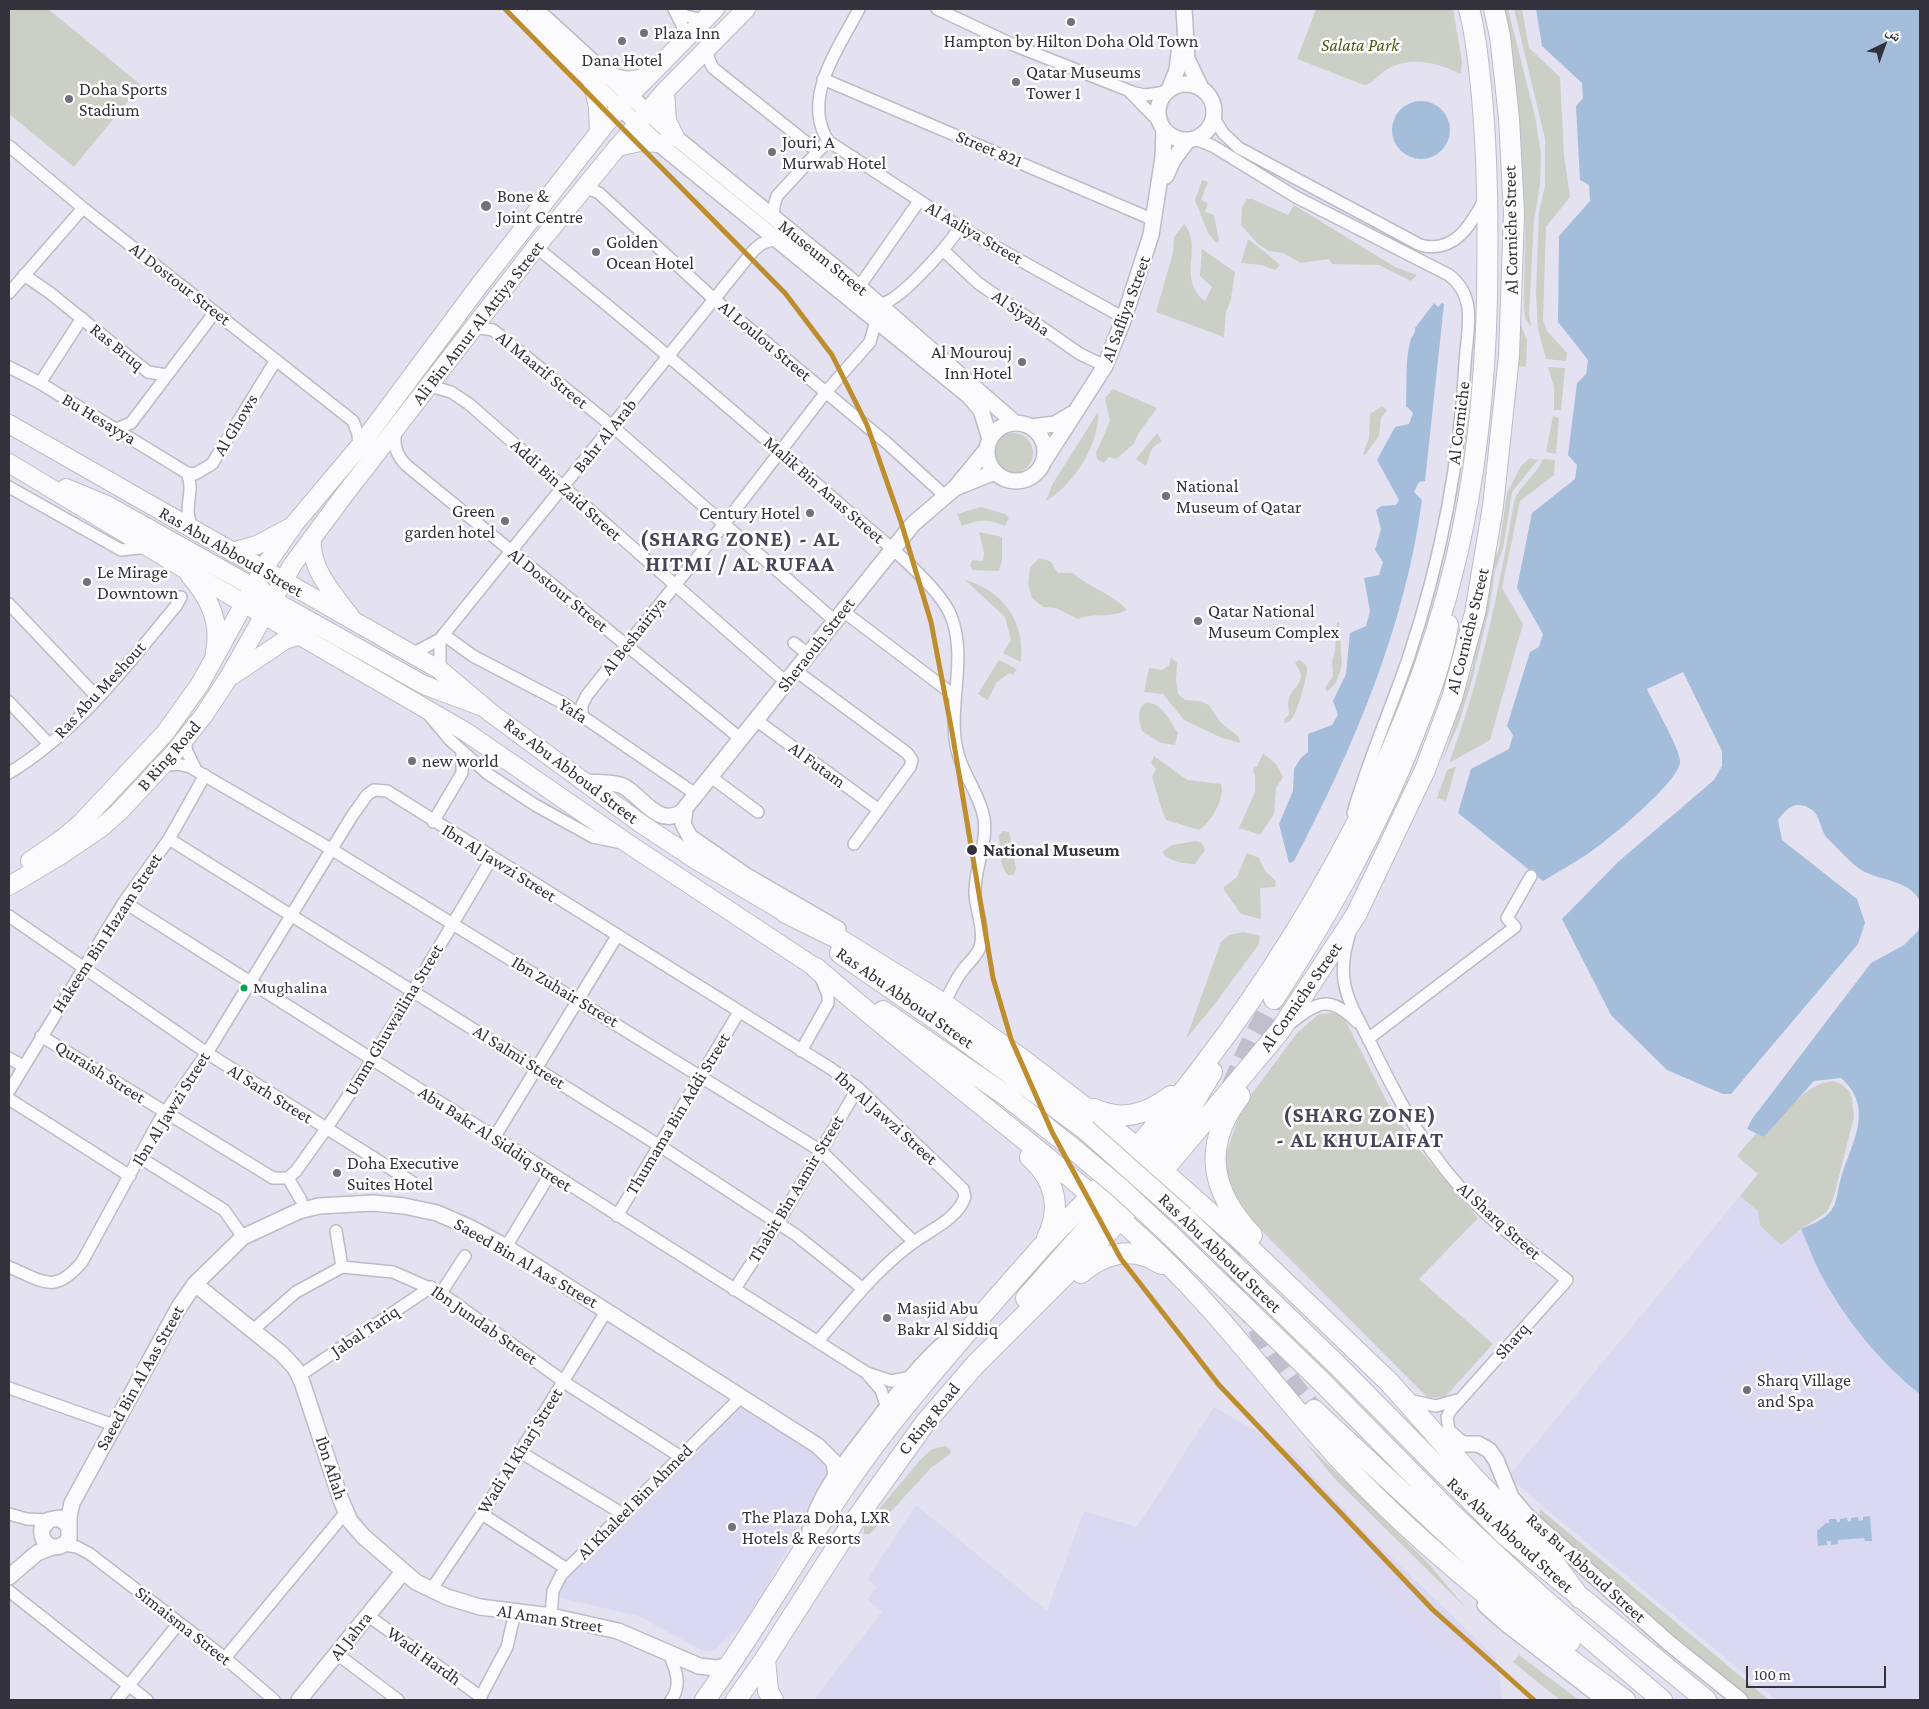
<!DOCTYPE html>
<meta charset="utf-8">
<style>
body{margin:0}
#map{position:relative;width:1929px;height:1709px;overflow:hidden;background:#e4e2f1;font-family:"Crimson Pro","Noto Naskh Arabic",serif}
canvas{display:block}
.frame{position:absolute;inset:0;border:10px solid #34323d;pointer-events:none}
.north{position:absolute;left:1859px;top:20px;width:50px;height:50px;-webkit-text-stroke:4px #fff;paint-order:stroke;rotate:42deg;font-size:14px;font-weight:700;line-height:20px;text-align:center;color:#34323d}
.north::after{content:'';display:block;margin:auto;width:18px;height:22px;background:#34323d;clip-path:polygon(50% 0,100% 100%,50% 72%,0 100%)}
.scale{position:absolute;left:1746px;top:1666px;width:140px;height:22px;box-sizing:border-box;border:2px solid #34323d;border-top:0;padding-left:6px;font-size:15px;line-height:18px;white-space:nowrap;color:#34323d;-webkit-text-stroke:4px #fff;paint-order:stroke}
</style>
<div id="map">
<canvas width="1929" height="1709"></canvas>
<div class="frame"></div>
<div class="north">ش</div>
<div class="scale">100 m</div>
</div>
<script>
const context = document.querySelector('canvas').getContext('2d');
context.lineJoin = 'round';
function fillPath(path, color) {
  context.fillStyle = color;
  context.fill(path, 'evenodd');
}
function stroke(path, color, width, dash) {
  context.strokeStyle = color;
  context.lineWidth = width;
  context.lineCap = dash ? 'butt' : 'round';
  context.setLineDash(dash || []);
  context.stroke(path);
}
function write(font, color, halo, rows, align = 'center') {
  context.font = font + ' "Crimson Pro",serif';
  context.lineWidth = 5;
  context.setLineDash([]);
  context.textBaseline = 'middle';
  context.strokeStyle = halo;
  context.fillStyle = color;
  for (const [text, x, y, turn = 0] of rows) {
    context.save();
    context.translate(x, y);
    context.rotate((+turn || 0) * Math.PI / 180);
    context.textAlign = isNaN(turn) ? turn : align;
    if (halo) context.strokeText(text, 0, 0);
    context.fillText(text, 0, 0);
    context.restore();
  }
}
fillPath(new Path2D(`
 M1833,1081L1841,1084L1849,1091L1852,1099L1854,1117L1833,1199L1826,1213L1801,1229L1912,1388L1920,1394V1700H1776L1508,1477L1758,1174L1737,1156L1764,1137L1809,1089L1821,1083Z
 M757,1398L838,1454L751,1616L715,1650L710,1651L702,1650L638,1616L561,1598L556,1593L558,1587L576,1569L682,1464L692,1458L712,1433L739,1409Z
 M1214,1407L1292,1452L1362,1529L1496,1658L1503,1700H817L815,1698L882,1612L867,1599L877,1587L867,1579L916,1505L1047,1611L1084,1511L1137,1527L1140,1521H1141Z`), '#dbd8f1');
fillPath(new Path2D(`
 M9,9H48L141,85L74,167L9,114Z
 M1316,9H1453L1462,61L1461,74C1437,63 1411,55 1386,70C1379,74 1373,84 1364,85L1297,59Z
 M1501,9H1508L1535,116L1541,154L1540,184L1534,220L1529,313L1531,327L1525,318L1524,308L1525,222Z
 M1514,9H1522L1529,48L1560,77L1564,155L1570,197L1546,227L1543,320L1547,331L1567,353L1566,361L1546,359L1538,330L1536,293L1539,212L1545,186V139Z
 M1202,180L1208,182L1201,200L1208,203L1205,212L1214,215L1219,241L1216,243L1208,233L1195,200Z
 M1247,199H1252L1288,215L1294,205L1395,267L1417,275L1411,281L1379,265L1332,264L1329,259L1301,263L1283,253L1269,251L1258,244L1241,225L1242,207Z
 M1184,224C1204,246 1176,279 1205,301L1212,287L1200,276L1202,249L1235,272L1231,299L1226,312L1224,337L1156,312L1173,253L1174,237Z
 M1248,239C1259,248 1271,256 1280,265L1275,270L1262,265L1241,263Z
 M1519,320L1527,340L1526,367L1517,366Z
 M1548,367L1565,368L1561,410H1554V387Z
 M1113,389L1157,408L1138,434L1134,444L1116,459L1109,457L1104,463L1097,459L1096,453L1110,421L1105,398Z
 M1382,406L1387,410L1381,418L1379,436L1365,455L1363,454L1369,438L1370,414Z
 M1098,412C1100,443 1074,485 1046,501L1052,485Z
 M1553,416L1559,418L1556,454L1546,452Z
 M993 453a20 20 0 1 1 40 0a20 20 0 1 1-40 0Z
 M1157,433L1162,442C1149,446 1151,455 1146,466L1136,459Z
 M1530,458L1538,460L1512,492L1503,548L1495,571L1489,610L1471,684L1458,725L1442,762L1473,666L1477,632L1492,564L1499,549L1507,493L1521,466Z
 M1543,459L1555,460L1554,475L1520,501L1502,588L1523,624L1490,740L1449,763C1481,678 1499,591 1514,502C1519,485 1536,476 1543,459Z
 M981,507L1005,514L1009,518L1005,526C988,519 979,519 962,526L957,514Z
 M979,532L1002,537V561L999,571L973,570L970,566L972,560L983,561L984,553Z
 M1039,558L1050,561L1058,573H1073C1089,588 1112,593 1127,610C1108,619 1096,612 1078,619L1056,608L1043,607L1032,598L1028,584L1030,568Z
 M965,580C1004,591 1025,622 1021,662L1003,653L1011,640L1005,617Z
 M1337,622H1339L1342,665L1336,683L1327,692L1325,688L1333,676L1332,661L1335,651Z
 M1171,657L1177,663L1176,680L1178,694L1185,700L1200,701L1209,705L1221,723L1239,737L1240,743L1222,738L1184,720L1163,694L1144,692L1149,668L1162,670L1169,665Z
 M999,660L1017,669L1013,675L1009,673L996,683L988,700L978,694Z
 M1299,660C1303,662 1306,664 1307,668C1308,675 1297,712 1293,717C1291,721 1288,722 1284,723L1285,718L1289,715C1289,709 1287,704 1289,698C1295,683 1309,682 1295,663Z
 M1147,702C1164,705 1169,720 1178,733L1175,745L1161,743L1142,731C1139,721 1136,708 1147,702Z
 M1263,753L1276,764L1283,777L1276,788L1274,814L1260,835L1239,828L1255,792V774L1253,772L1254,766L1257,767Z
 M1154,756L1187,780L1221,784C1226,797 1210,824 1199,830L1166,820C1160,806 1157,792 1152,777L1156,769L1151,763Z
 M1456,766L1446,801L1437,798L1447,770Z
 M1003,831L1009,832L1016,868L1014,875H1008C999,867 1000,847 999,835Z
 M1196,841L1202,843L1205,850L1195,864C1182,863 1171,863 1162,852L1172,845Z
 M1247,853L1259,858L1265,871L1276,881L1275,887L1260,888L1261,919L1241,914L1224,890V887L1237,877Z
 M1243,932L1260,936L1259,944L1214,1005L1186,1039L1221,942L1229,935Z
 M1335,1013L1345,1020L1387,1102L1415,1145L1478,1218L1419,1279L1493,1344L1445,1397L1428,1398L1253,1222L1234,1198L1224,1160L1242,1107L1297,1033L1319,1014Z
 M1833,1081L1841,1084L1849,1091L1852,1099L1854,1117L1833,1199L1826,1213L1801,1229L1781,1245L1760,1225L1758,1211L1740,1196L1758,1174L1737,1156L1757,1132L1764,1137C1783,1117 1803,1084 1833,1081Z
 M1305,1442L1429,1564L1465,1607L1333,1477Z
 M946,1446L951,1451L950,1454L931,1468L870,1534H864V1527L921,1459L932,1449Z
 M1540,1509L1769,1700H1750L1674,1639L1543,1520L1540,1515Z
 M1519,1655L1579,1700H1560L1513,1662Z`), '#cccfc6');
fillPath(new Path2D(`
 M1536,9H1920V901C1909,880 1882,881 1863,871C1851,864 1839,849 1829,840C1818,830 1823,814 1807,807C1793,801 1786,810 1778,820L1782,840L1857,899L1865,923L1858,944L1731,1094H1723L1667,1070L1611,1015L1562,919L1618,862L1714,780L1722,766V751L1683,672L1647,689C1653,703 1681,750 1680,762C1679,782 1608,840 1589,853C1574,863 1558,872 1543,881L1458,813L1471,769L1509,749L1513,735L1507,726L1530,652L1539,647L1543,634L1517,588L1532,513L1575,479L1577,465L1568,455L1577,383L1586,374L1588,360L1558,322L1559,236L1590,201L1589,185L1580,180L1576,106L1583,98L1582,83L1542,46Z
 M1392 130a29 29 0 1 1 58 0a29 29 0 1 1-58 0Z
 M1434,303L1438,307L1442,303L1444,304L1425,481L1419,482L1414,492L1422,500C1405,627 1353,749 1294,861L1289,863L1279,824L1293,791L1294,769L1301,758L1308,752V734L1332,725L1338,715L1333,701L1346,674L1350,633L1366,626L1370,611L1364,578L1379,575L1383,562L1375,550L1381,529L1376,510L1381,506L1396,505L1399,500L1377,460L1395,427L1409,424L1413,413L1406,406C1407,385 1405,362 1410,342C1411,336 1416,334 1415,328Z
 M1920,924V1394C1882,1364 1846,1321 1823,1278C1814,1262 1808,1245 1801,1229C1810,1225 1821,1221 1828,1214C1838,1205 1837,1190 1841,1178C1852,1142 1875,1108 1841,1078L1814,1081L1764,1137L1747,1129L1752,1119L1871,963L1904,945L1918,931Z
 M1870,1516L1872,1541H1865L1864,1538L1838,1540V1544L1831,1545V1541H1827V1545L1818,1546L1817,1531L1826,1523H1829V1519H1836L1837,1522H1840V1519L1847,1518L1848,1522L1851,1521V1518L1858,1517L1859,1521L1863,1520V1517Z`), '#a4bddb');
stroke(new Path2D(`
 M1231,1087L1252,1040L1274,999
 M1222,1214C1232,1289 1264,1355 1314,1410`), '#c1bfcd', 20, [20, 10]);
const street = new Path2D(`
 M674,9L683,27L685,40
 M674,9L686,16L704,20
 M859,9C839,48 801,98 828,141L960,227L1124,318
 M937,9L1016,46L1135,93L1145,95L1166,92
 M709,47L708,58L713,68L817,151
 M823,79L1154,220
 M1129,91L1160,123
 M1214,118L1223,133L1239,148L1420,245C1453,254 1470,227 1484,200
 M1195,139L1213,146L1296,197L1449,275C1478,297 1467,330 1465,363C1460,461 1440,562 1409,656C1391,709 1368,760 1353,813
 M9,146L83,208L353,421L358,434L359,447
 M585,187L599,193L715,300L888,444L944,495
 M773,217L774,206L777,196L823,146
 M536,247C640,331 742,418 843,507C871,531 938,583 951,616C968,659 947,706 957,750C962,774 980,794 984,818C988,844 974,868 975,894C976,911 985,930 980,947C977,956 968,963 963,970C955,980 950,992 944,1004
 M943,250L978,283L1080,354L1105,366
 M24,275L50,293L148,372L167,375
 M859,287L919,201
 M9,293L83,208
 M879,304C898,305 949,244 960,227
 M472,331L480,328L493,330L612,426L835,621
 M9,367L40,383L187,473L195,474L212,464L276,360
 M40,383L82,318
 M430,386L451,392L469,404L787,683
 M116,429L131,423L215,312
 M396,431C393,444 396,455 406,465L741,739
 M187,473C196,493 181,507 193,529
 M9,487L121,550L148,547
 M9,604L98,698
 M843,611L955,696
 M444,635L473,656L563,703L697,795
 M794,643L809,655
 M414,653L440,639L753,251L761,244L775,239
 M440,670V639
 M796,671L907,753L912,760L910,767L854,844
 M9,702L49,744
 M429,715L450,740L488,774L535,805L593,837L622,843
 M582,716V705L587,695L725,523L826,392L870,342L876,321
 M756,720L879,810
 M185,739L187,752L196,770
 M163,766L177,764L190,767L331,849L821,1151L914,1242
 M9,773C77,732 126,666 176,606L181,597
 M711,777L758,812
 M433,822L462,773V753
 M169,839L660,1146L796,1235L862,1288
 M124,902L867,1373L891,1381L912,1377
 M9,916L207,1053L412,1182
 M1349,936C1334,986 1351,1003 1372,1046C1400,1104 1430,1159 1476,1204C1504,1232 1537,1255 1567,1280L1450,1411L1447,1417L1449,1430L1464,1443
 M1292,1022C1319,1000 1331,996 1357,1022
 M41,1036L273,1178H288L296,1171L326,1129L365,1071L492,858
 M1368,1039L1515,927L1507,918L1531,876
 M801,1051L828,1003V995L821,978
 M9,1058L23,1066
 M9,1091L124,902L169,839L205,775
 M9,1099L130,1176
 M494,1138L617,936
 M139,1157L224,1210L243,1237
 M288,1178L301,1200
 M617,1216L739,1012
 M336,1231L342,1267
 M506,1247L550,1174
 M9,1267C43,1281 54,1295 82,1262L159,1121L207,1053L352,816L367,795L374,790L387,791L830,1068L858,1088L963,1189L965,1197C957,1219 932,1229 914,1242C875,1270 848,1307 817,1342
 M734,1290L778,1223L858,1088
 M441,1293L465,1256
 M253,1330L296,1292L342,1267L393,1272L441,1293L570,1386L681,1457
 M868,1375L881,1390L887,1408
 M299,1376L431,1287
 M9,1388L114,1425
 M1408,1400L1436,1406L1457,1400
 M520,1452L623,1514
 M9,1514L27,1519L49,1520
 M482,1514L567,1569
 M64,1545L77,1547L90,1554L225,1658L274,1700
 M431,1590L482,1514L607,1310
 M9,1591L147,1700
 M367,1615L481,1697
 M551,1616L553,1591L561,1575L740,1398
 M669,1653C675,1669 683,1684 671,1700
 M337,1654L398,1700
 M225,1658L346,1512
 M117,1700L179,1623
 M479,1700L507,1647L515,1612`);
const secondary = new Path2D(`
 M514,9L658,143L969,396L981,410L990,439
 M535,9L675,137L859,287L1015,423
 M1184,9L1187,59L1201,88
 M1158 112a28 28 0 1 1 56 0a28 28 0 1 1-56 0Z
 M1169,90L1177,70L1180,45
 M1166,176L1173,160L1188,140
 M987 452a29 29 0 1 1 58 0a29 29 0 1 1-58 0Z
 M1031,427L1055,424L1072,414
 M1044,461L1105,366L1124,318L1151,235L1163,157L1164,129
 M955,488L987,449
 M588,782C598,783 613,782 623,786C642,796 658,828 682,812L913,524L955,488L995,472
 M685,810L683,824L690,837L745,875L838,929
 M195,1284L282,1354L295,1368L302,1382L341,1500L350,1521L363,1536L416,1582L447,1597L480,1607L551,1616L618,1631L699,1666L716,1668L730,1665
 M1445,1444H1478L1489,1450L1496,1460L1511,1497L1527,1516L1669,1643L1740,1700
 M69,1526L59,1518L49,1520L42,1528C39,1546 58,1554 69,1539V1517L72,1503L179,1307L195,1284L243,1237L299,1211L319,1206L373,1203L404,1206L437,1213L469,1227L506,1247L818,1446L834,1462L836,1476
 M810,1530C819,1494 845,1463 867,1434C894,1398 921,1361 956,1333
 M9,1577L37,1553L52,1547
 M1485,1605L1504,1622L1605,1700
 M299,1700L403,1572`);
const primary = new Path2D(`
 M605,74C621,81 634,84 649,74
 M592,81L598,107L599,132
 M665,91L667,121L675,137
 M617,147L640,142L658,143
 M9,424L440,670L491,713L640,823L696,860L786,913
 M9,463L183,568L466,732L630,845L816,968
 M66,488L107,505L253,587L262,590
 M312,538C309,567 333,594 350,616
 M232,552L257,545L289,528
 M190,576C209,597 221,623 215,652
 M262,594L424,685L480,706
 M233,675L285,640L301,635
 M30,861L62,839L82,822L165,733L200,684L263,569L295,523L359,447L481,283L604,126L635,90L715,9
 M9,886L61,855L102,827L119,812L173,754L204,715L229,677L293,564L345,494L536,247L611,155L665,91L746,9`);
const highway = new Path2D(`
 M786,913L839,939L944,1004L1023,1060L1125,1138L1244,1243L1389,1382L1474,1478L1540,1544L1580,1598
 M840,953L941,1023L1086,1130
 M816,968C884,1027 954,1083 1024,1139C1069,1176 1115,1213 1158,1254C1225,1318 1280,1395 1343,1463C1427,1553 1526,1628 1625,1700
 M1274,999C1328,914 1378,828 1414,734C1428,698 1442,663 1448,625
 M883,1011L1008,1097L1071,1147
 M1240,1096C1202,1145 1210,1191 1252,1235
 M1094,1109C1123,1122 1147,1114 1171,1096
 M1030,1157C1055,1179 1062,1208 1047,1238
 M1142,1170L1193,1104L1212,1072
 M1184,1217L1337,1365L1506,1536L1706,1700
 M1168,1233L1321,1381L1452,1514L1540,1596L1662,1700
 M1081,1273C1105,1253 1133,1245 1161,1264
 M1026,1298L1114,1198
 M1314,1410L1518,1600L1570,1642
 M765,1659L768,1691L773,1700
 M705,1700C773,1606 827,1501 901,1411C945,1356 993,1302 1040,1249C1075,1211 1113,1176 1147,1136C1284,973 1407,768 1456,559C1476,475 1485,385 1487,299C1488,228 1488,156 1481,86C1478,60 1476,34 1469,9
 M736,1700L765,1659L844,1536L925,1423L975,1365L1108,1232L1171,1161L1279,1032L1356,915L1425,770L1452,698L1475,613L1493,506L1509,356L1514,213L1509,118L1500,36L1494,9`);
stroke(street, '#bcbbc6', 14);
stroke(secondary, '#bcbbc6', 18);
stroke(primary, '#bcbbc6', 20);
stroke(highway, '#bcbbc6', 22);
stroke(street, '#fbfbfd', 11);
stroke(secondary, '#fbfbfd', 15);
stroke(primary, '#fbfbfd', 18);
stroke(highway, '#fbfbfd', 20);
const highwayBridge = new Path2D(`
 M1086,1130L1184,1217
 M1071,1147L1121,1189L1168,1233`);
stroke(highwayBridge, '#bcbbc6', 22, []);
stroke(highwayBridge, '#fbfbfd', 20);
stroke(new Path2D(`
 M505,9L785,293L832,355L867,425L901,522L931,622L952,732L993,978L1011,1039L1052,1132L1121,1259L1219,1385L1433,1610L1534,1700`), '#be8d2e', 5);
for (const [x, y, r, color] of [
 [1071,22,5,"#72707c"],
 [644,33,5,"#72707c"],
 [622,41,5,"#72707c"],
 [1016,82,5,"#72707c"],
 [69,99,5,"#72707c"],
 [772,152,5,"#72707c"],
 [486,206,6,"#72707c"],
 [596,252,5,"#72707c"],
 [1022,362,5,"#72707c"],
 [1166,496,5,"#72707c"],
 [810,513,5,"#72707c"],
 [505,521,5,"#72707c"],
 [87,582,5,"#72707c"],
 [1198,621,5,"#72707c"],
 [412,761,5,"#72707c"],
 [972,850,6,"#34323d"],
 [244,988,4.5,"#00a651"],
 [337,1173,5,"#72707c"],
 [887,1318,5,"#72707c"],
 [1747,1390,5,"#72707c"],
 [732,1527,5,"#72707c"]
]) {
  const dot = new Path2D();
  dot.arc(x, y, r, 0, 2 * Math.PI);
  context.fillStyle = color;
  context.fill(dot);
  stroke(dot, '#fff', 2);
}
write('17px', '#34323d', '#fff', [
 ["Mughalina",253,988]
], 'left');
write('18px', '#34323d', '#fff', [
 ["Plaza Inn",654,33],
 ["Hampton by Hilton Doha Old Town",1071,41,"center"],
 ["Dana Hotel",622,60,"center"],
 ["Qatar Museums",1026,72],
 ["Tower 1",1026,93],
 ["Doha Sports",79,89],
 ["Stadium",79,110],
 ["Jouri, A",782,142],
 ["Murwab Hotel",782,163],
 ["Bone &",497,196],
 ["Joint Centre",497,217],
 ["Golden",606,242],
 ["Ocean Hotel",606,263],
 ["Al Mourouj",1012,352,"right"],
 ["Inn Hotel",1012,373,"right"],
 ["National",1176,486],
 ["Museum of Qatar",1176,507],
 ["Green",495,511,"right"],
 ["garden hotel",495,532,"right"],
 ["Century Hotel",800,513,"right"],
 ["Le Mirage",97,572],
 ["Downtown",97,593],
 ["Qatar National",1208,611],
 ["Museum Complex",1208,632],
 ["new world",422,761],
 ["Doha Executive",347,1163],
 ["Suites Hotel",347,1184],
 ["Masjid Abu",897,1308],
 ["Bakr Al Siddiq",897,1329],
 ["Sharq Village",1757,1380],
 ["and Spa",1757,1401],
 ["The Plaza Doha, LXR",742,1517],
 ["Hotels & Resorts",742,1538]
], 'left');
write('italic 18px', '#4c5b12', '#fff', [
 ["Salata Park",1360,45]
]);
write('18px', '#34323d', '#fff', [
 ["Street 821",989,149,23],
 ["Al Corniche Street",1511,230,-91],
 ["Al Aaliya Street",974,233,30],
 ["Museum Street",823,258,39],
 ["Al Dostour Street",180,284,38],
 ["Al Safliya Street",1126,309,-70],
 ["Al Siyaha",1021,313,35],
 ["Ali Bin Amur Al Attiya Street",478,323,-52],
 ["Al Loulou Street",765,341,40],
 ["Ras Bruq",117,347,39],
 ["Al Maarif Street",542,370,39],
 ["Bu Hesayya",99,419,31],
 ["Al Corniche",1459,423,-83],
 ["Al Ghows",236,425,-59],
 ["Bahr Al Arab",605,436,-51],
 ["Addi Bin Zaid Street",566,490,42],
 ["Malik Bin Anas Street",824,490,41],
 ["Ras Abu Abboud Street",231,552,30],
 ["Al Dostour Street",558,590,39],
 ["Al Corniche Street",1468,631,-76],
 ["Al Beshairiya",634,636,-52],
 ["Sheraouh Street",816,645,-52],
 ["Ras Abu Meshout",100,690,-47],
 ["Yafa",573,711,33],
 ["B Ring Road",169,756,-49],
 ["Al Futam",817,765,36],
 ["Ras Abu Abboud Street",571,771,37],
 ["Ibn Al Jawzi Street",499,863,32],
 ["Hakeem Bin Hazam Street",107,933,-57],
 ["Ibn Zuhair Street",565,992,31],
 ["Al Corniche Street",1301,997,-55],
 ["Ras Abu Abboud Street",905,998,35],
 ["Umm Ghuwailina Street",394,1020,-59],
 ["Al Salmi Street",519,1057,32],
 ["Quraish Street",100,1072,32],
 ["Al Sarh Street",270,1094,32],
 ["Ibn Al Jawzi Street",171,1109,-58],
 ["Thumama Bin Addi Street",678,1114,-59],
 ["Ibn Al Jawzi Street",886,1118,42],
 ["Abu Bakr Al Siddiq Street",495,1139,33],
 ["Thabit Bin Aamir Street",796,1189,-59],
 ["Al Sharq Street",1499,1221,42],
 ["Ras Abu Abboud Street",1220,1253,44],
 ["Saeed Bin Al Aas Street",526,1263,30],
 ["Ibn Jundab Street",484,1325,35],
 ["Jabal Tariq",365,1331,-34],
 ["Sharq",1512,1341,-48],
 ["Saeed Bin Al Aas Street",140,1378,-61],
 ["C Ring Road",929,1419,-51],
 ["Wadi Al Kharj Street",520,1451,-58],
 ["Ibn Aflah",331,1468,72],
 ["Al Khaleel Bin Ahmed",635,1502,-45],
 ["Ras Abu Abboud Street",1510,1535,42],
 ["Ras Bu Abboud Street",1586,1568,42],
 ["Al Aman Street",550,1619,9],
 ["Simaisma Street",183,1626,38],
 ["Al Jahra",351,1636,-52],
 ["Wadi Hardh",424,1656,36]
]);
write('bold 18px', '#34323d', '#fff', [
 ["National Museum",983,850]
], 'left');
context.letterSpacing = '1px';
write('bold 22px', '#48445a', '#fff', [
 ["(SHARG ZONE) - AL",740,539],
 ["HITMI / AL RUFAA",740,564],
 ["(SHARG ZONE)",1360,1115],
 ["- AL KHULAIFAT",1360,1140]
]);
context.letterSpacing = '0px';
</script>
